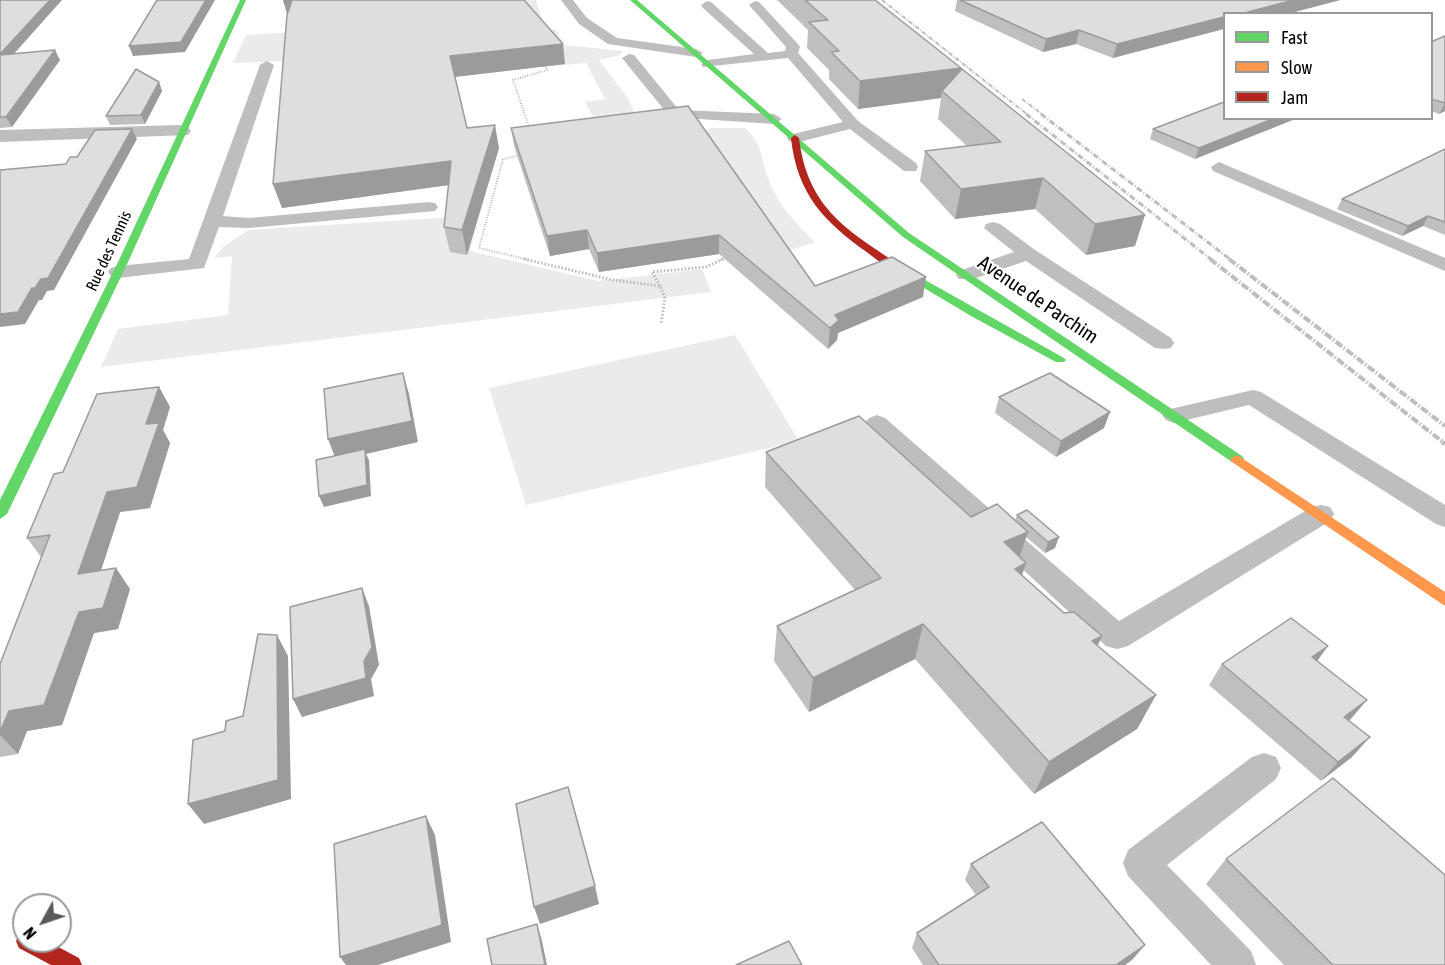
<!DOCTYPE html>
<style>
body{margin:0}
#map{position:relative;width:1445px;height:965px;overflow:hidden;background:#fff;font-family:"Asap Condensed",sans-serif}
canvas{display:block}
.legend{position:absolute;left:1223px;top:12px;width:210px;height:108px;box-sizing:border-box;background:#fff;border:2px solid #999;margin:0;padding:8px 10px;list-style:none;font-size:18px;color:#000}
.legend li{display:flex;align-items:center;gap:12px;height:30px}
.legend b{width:30px;border:2px solid #999}
.north{position:absolute;left:12px;top:893px;width:60px;height:60px;box-sizing:border-box;background:#fff;border:2px solid #999;border-radius:50%;rotate:230deg;font-size:16px;font-weight:700;line-height:24px;text-align:center;color:#000}
.north::after{content:'';display:block;margin:auto;width:21px;height:27px;background:#595959;clip-path:polygon(50% 0,100% 100%,50% 72%,0 100%)}
</style>
<div id="map">
<canvas width="1445" height="965"></canvas>
<ul class="legend">
<li><b style="height:8px;background:#63d668"></b>Fast</li>
<li><b style="height:8px;background:#ff974d"></b>Slow</li>
<li><b style="height:8px;background:#b3261e"></b>Jam</li>
</ul>
<div class="north">N</div>
</div>
<script>
const context = document.querySelector('canvas').getContext('2d');
context.lineJoin = 'round';
function fillPath(path, color) {
  context.fillStyle = color;
  context.fill(path, 'evenodd');
}
function stroke(path, color, width, dash) {
  context.strokeStyle = color;
  context.lineWidth = width;
  context.lineCap = dash ? 'butt' : 'round';
  context.setLineDash(dash || []);
  context.stroke(path);
}
function write(font, color, halo, rows, align = 'center') {
  context.font = font + ' "Asap Condensed",sans-serif';
  context.lineWidth = 4.5;
  context.setLineDash([]);
  context.textBaseline = 'middle';
  context.strokeStyle = halo;
  context.fillStyle = color;
  for (const [text, x, y, turn = 0] of rows) {
    context.save();
    context.translate(x, y);
    context.rotate((+turn || 0) * Math.PI / 180);
    context.textAlign = isNaN(turn) ? turn : align;
    if (halo) context.strokeText(text, 0, 0);
    context.fillText(text, 0, 0);
    context.restore();
  }
}
fillPath(new Path2D(`
 M507,0H536L542,19L291,61L233,63L246,35L401,25Z
 M555,28L564,45L623,51L620,55L599,60L627,97L643,129L603,134L585,102L605,99L586,63L551,66L539,41Z
 M710,128H746C765,150 759,154 768,178C778,205 795,223 815,242L779,254L775,240L706,132Z
 M453,217L477,222L470,251L598,281L702,269L711,292L101,367L118,329L228,315L232,256L214,258L223,247L248,230Z
 M735,335L799,441L526,505L489,388Z`), '#ebebeb');
stroke(new Path2D(`
 M530,130L513,80L547,70L544,64
 M520,155L503,159L479,248L530,260
 M720,260L727,257`), '#b9b9b9', 2, [1, 1.5]);
stroke(new Path2D(`
 M524,259L613,280L660,286L665,298L661,324
 M660,286L652,272L706,267L723,259`), '#b9b9b9', 3, [1.5, 2]);
fillPath(new Path2D(`
 M561,0H573L587,18L617,38L696,49L703,53L696,57L608,44L579,24Z
 M707,1L711,2L768,53L785,51L786,47L749,5L755,1L759,2L798,44L800,47L798,53L858,121L916,163L918,167L916,171H904L850,129L795,143L789,141L787,138L789,135L843,122L788,58L703,67L701,64L708,60L754,54L703,8L701,5Z
 M629,54L634,55L679,110L774,114L782,119L774,124L670,117L622,58Z
 M267,61L274,65L223,216L249,218L429,202L435,203L438,207L435,211L249,228L219,227L204,268L118,278L111,276L108,272L111,268L118,266L189,259L260,65Z
 M1219,162L1445,258V271L1213,171L1211,167Z
 M993,222L1000,224L1035,250L1171,338L1174,343L1171,348L1163,349L1155,348L1026,261L973,279H959L956,275L959,271L1014,252L984,228L986,224Z
 M1253,390L1261,392L1445,505V527L1436,524L1249,405L1174,423L1166,420L1162,415L1166,410Z
 M877,415L885,418L1119,621L1312,507L1321,505L1330,507L1334,514L1330,521L1128,646L1117,649L1106,646L869,428L865,423L869,418Z
 M1264,753L1276,757L1281,768L1276,779L1167,865L1251,951L1256,965H1211L1128,876L1123,863L1128,850L1252,757Z`), '#bebebe');
fillPath(new Path2D(`
 M181,125L188,127L191,131L188,135L0,142V130Z`), '#bebebe');
fillPath(new Path2D(`
 M240,0H246L129,260L7,514L0,519V500L119,260Z
 M630,0H637L909,233L1242,456L1244,459L1242,462H1232L903,237Z
 M893,262L1064,358L1066,360L1064,362H1056L971,316L889,267L888,265Z`), '#63d668');
fillPath(new Path2D(`
 M1237,455L1445,592V606L1232,462L1230,459Z`), '#ff974d');
fillPath(new Path2D(`
 M795,135L799,138C807,205 844,229 897,263V267C887,269 876,259 868,253C824,222 797,194 791,138Z
 M24,932V941H47L79,958L82,965H51L19,948L16,941L19,934Z`), '#b3261e');
stroke(new Path2D(`
 M882,0L1028,115
 M1022,99L1043,115`), '#bebebe', 2, [4.5, 1.5, 1, 1.5]);
stroke(new Path2D(`
 M1026,114L1212,260
 M1041,114L1231,260`), '#bebebe', 3, [6, 2, 1, 2]);
stroke(new Path2D(`
 M1210,259L1444,443
 M1229,259L1445,426`), '#bebebe', 4, [8, 2, 1.5, 2]);
stroke(new Path2D(`
 M1442,442L1445,444`), '#bebebe', 4.5, [10, 3, 1.5, 3]);
fillPath(new Path2D(`
 M0,0L14,54L60,60L12,127L0,128Z
 M283,0H524L565,64L455,77L467,128L499,148L467,255L450,252L444,227L449,185L282,208L273,184L287,14Z
 M777,0H875L961,71L1135,246L1086,255L1035,209L955,219L920,181L925,151L967,146L938,119L941,98L858,109L829,79V70L807,48L808,30Z
 M957,0H1340L1287,14H1224L1113,58L1076,44L1043,52L955,11Z
 M1445,36V111L1439,114L1431,111V42Z
 M159,82L162,91L145,124L110,125L106,116Z
 M1224,102L1195,159L1150,139L1153,129Z
 M688,106L815,286L923,297L838,333L837,340L828,349L719,254L599,272L589,249L550,256L514,146L511,128Z
 M1445,149V235L1423,226L1402,236L1337,209L1342,199Z
 M159,387L170,407L163,430L170,443L150,508L120,512L101,570L130,589L118,629L94,633L62,725L27,731L18,754L0,757V664L41,557L27,538L63,472Z
 M999,397L1104,428L1056,457L995,413Z
 M766,452L971,517L1015,520L1017,515L1055,548L1045,553L1026,537L1020,557L1026,563L1022,575L1064,613L1102,636L1097,646L1156,695L1137,729L1034,794L915,659L809,712L774,661L777,626L855,590L765,487Z
 M1317,661L1349,721L1352,757L1321,781L1209,685L1222,664Z
 M1226,859L1445,965H1284L1206,884Z
 M971,864L1133,959L1125,965H923L912,948L917,933L976,895L965,880Z`), '#bfbfbf');
fillPath(new Path2D(`
 M50,0H62L4,65L0,58V54Z
 M206,0H215L185,52L133,56L129,46Z
 M283,0H295L288,16Z
 M1294,0H1340L1287,14H1240Z
 M1224,17V29L1113,58L1117,44Z
 M1079,30L1076,44L1043,52L1046,39Z
 M563,44L565,64L454,77L450,56Z
 M55,50L60,60L12,127L6,117Z
 M961,68L957,96L942,91L941,98L858,109L860,81Z
 M159,82L162,91L145,124L141,115Z
 M1445,103V111L1439,114Z
 M1275,118H1298L1195,159L1199,148Z
 M495,125L499,148L467,255L462,230Z
 M132,129L137,139L54,290L47,291L42,300H39L25,324L0,327V314L32,288Z
 M451,161L456,184L282,208L273,184Z
 M1043,178L1035,209L955,219L961,189Z
 M1145,215L1135,246L1086,255L1095,224Z
 M1428,216L1423,226L1402,236L1408,226Z
 M587,230L589,249L550,256L547,236Z
 M719,235V254L599,272L597,253Z
 M926,277L923,297L838,333L837,340L828,349L830,328L835,315Z
 M403,373L409,394L418,442L366,454L369,460L371,496L324,507L319,496L336,460L328,439Z
 M159,387L170,407L163,430L170,443L150,508L120,512L93,595L78,574L107,492L146,424Z
 M1110,412L1104,428L1056,457L1061,441Z
 M1028,532L1016,567L1004,542Z
 M1059,537L1055,548L1045,553L1048,542Z
 M1026,563L1014,598L1015,569Z
 M116,568L130,589L118,629L94,633L62,725L27,731L18,754L0,735V732L9,711L79,612Z
 M362,588L369,606L379,665L371,679L374,696L302,717L293,699L364,661Z
 M923,624L915,659L809,712L813,678Z
 M277,635L288,656L291,799L204,824L188,804L278,780Z
 M1102,636L1086,670L1092,641Z
 M1328,646L1313,667L1312,657Z
 M1156,695L1137,729L1034,794L1049,762Z
 M1367,700L1349,721L1344,717Z
 M1370,737L1352,757L1321,781L1338,762Z
 M426,816L435,835L451,942L378,965H346L340,957Z
 M595,886L599,904L540,924L534,907Z
 M537,924L542,941L547,965H545Z
 M1145,945L1133,959L1125,965H1116Z`), '#9b9b9b');
const building = new Path2D(`
 M0,0H50L0,54Z
 M157,0H206L181,42L129,46Z
 M292,0H524L563,44L450,56L467,128L495,125L462,230L444,227L451,161L273,184L287,15Z
 M805,0H875L961,68L860,81L831,52L839,51L809,22L828,20Z
 M960,0H1294L1240,14H1224V17L1117,44L1079,30L1046,39Z
 M1445,36V103L1431,99V42Z
 M55,50L6,117H0V55Z
 M136,69L159,82L141,115L106,116Z
 M962,69L1145,215L1095,224L1043,178L961,189L925,151L1001,142L942,91Z
 M1224,102V118H1275L1199,148L1153,129Z
 M688,106L815,286L892,257L926,277L835,315L839,320L830,328L719,235L597,253L587,230L547,236L511,128Z
 M132,129L48,278L41,279L35,288H32L18,312L0,314V170L66,164L70,157H77L95,130Z
 M1445,149V222L1428,216L1408,226L1342,199Z
 M403,373L412,421L328,439L324,389Z
 M1050,373L1110,412L1061,441L999,397Z
 M159,387L146,424L159,423L137,487L107,492L78,574L116,568L103,608L79,612L44,705L9,711L0,732V664L50,535L27,538L54,474L63,472L97,394Z
 M859,416L971,517L997,504L1028,532L1004,542L1026,563L1015,569L1064,613L1074,612L1102,636L1092,641L1156,695L1049,762L923,624L813,678L777,626L881,578L766,452Z
 M365,449L367,485L319,496L316,460Z
 M1027,510L1059,537L1048,542L1017,515Z
 M362,588L372,647L364,661L366,678L293,699L290,607Z
 M1291,618L1328,646L1312,657L1367,700L1344,717L1370,737L1338,762L1222,664Z
 M258,634L277,635L278,780L188,804L193,740L225,731L226,721L243,716Z
 M1333,778L1445,875V965H1333L1226,859Z
 M568,787L595,886L534,907L516,804Z
 M426,816L442,925L340,957L334,844Z
 M1042,822L1145,945L1116,965H939L917,933L989,887L971,864Z
 M537,924L545,965H492L487,939Z
 M789,941L802,965H736Z`);
fillPath(building, '#dedede');
stroke(building, '#9b9b9b', 1.5);
write('16px', '#000', '#fff', [
 ["Rue des Tennis",109,251,-65]
]);
write('20px', '#000', '#fff', [
 ["Avenue de Parchim",1038,300,34]
]);
</script>
